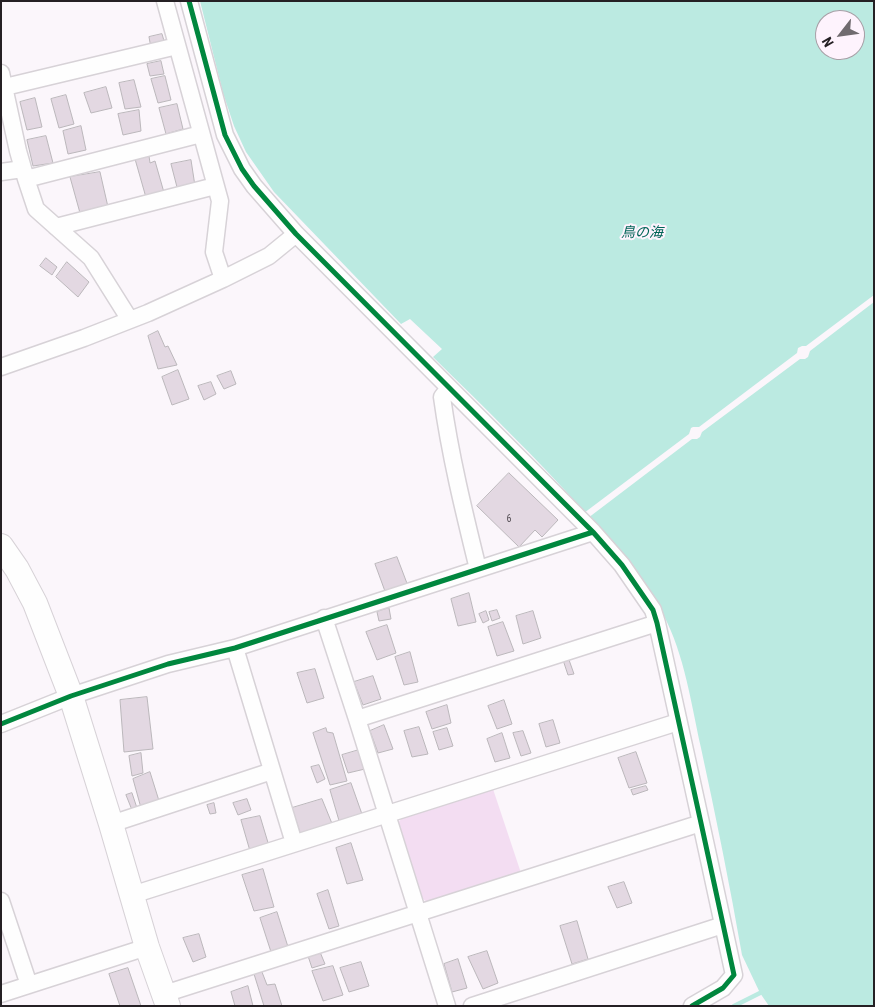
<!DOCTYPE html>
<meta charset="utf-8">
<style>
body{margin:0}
#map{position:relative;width:875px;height:1007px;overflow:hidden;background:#fbf6fb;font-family:"Roboto Condensed",sans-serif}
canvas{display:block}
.frame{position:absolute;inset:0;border:2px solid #252024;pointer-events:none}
.north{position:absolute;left:815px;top:10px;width:50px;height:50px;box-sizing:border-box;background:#fef3fd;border:1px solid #a79fa6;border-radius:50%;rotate:240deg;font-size:14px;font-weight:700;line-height:20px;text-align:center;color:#252024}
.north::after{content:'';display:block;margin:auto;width:18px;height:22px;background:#706b6f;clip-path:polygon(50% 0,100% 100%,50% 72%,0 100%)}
</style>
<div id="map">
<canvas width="875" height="1007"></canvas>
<div class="frame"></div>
<div class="north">N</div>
</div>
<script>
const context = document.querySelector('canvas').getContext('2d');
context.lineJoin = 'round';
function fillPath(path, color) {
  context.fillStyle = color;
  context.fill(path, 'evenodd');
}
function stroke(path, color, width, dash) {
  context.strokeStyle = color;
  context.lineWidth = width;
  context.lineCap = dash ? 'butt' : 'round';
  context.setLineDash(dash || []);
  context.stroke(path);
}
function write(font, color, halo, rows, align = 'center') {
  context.font = font + ' "Roboto Condensed","Noto Sans JP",sans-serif';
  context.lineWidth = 4;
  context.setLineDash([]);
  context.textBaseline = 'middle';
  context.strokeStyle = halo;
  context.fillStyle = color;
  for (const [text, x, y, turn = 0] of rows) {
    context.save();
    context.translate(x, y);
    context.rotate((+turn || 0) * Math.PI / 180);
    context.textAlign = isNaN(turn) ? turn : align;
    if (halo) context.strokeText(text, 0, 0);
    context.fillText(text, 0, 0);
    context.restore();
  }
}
fillPath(new Path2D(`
 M493,789L521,873L428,903L422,898L396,825L403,817Z`), '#f3ddf2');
fillPath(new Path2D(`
 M200,1H874V1006H769L760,993L742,955C730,886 716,817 701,748C691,703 685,656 663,614C642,575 615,546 586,513C537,459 485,408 433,357L442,349L410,319L401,324L274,192L246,152L234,126L223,93ZM825,20H855V50H825Z`), '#bbeae1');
fillPath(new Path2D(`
 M874,295V302L810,351L808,357L805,359H800L702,432L700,437L697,439H692L588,518L584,513L689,434L691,428L693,427H699L797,353L798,348L802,346H806Z`), '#fbf6fb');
stroke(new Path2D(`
 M734,1006L760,993L763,989`), '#bbeae1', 4.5);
const building = new Path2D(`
 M162,34L165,44L151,48L149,37Z
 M161,61L164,74L150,76L147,64Z
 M165,76L171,100L158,103L151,79Z
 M134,80L141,107L125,109L119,83Z
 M106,87L112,108L91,113L84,93Z
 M66,95L74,124L59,128L51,99Z
 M35,98L42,127L27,130L20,102Z
 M177,104L183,129L166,134L159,108Z
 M139,110L141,131L123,135L118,114Z
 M81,126L86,150L68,154L63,131Z
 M46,136L53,163L33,166L27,140Z
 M149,156L150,163L155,161L165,196L147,201L135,159Z
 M191,160L195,186L178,191L171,164Z
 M100,172L108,207L80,213L70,177Z
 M46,258L57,267L52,275L40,266Z
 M67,262L89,282L78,297L56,277Z
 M158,331L165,347L168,346L177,365L158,369L148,336Z
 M178,370L189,399L172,405L162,377Z
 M231,371L236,384L224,389L217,376Z
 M211,382L216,394L204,400L198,386Z
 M509,473L558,520L542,537L535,530L519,547L477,506Z
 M397,557L408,586L386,594L375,564Z
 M469,593L476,622L458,626L451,599Z
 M389,608L391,619L379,621L377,612Z
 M497,610L500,618L492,621L489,612Z
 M486,611L489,620L483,623L479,614Z
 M533,611L541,638L523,644L516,616Z
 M503,622L514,651L497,656L488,627Z
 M387,625L396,653L377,660L366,632Z
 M410,652L418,682L404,685L395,657Z
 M568,657L574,674L568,675L563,660Z
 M315,669L324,698L307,703L297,673Z
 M373,676L381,699L363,705L354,682Z
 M147,697L153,749L124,752L120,700Z
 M504,700L512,724L497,729L488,706Z
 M447,705L451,723L432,729L426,712Z
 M553,720L560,743L546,747L539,724Z
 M384,725L393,749L378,753L370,731Z
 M419,727L428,754L412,757L404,731Z
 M326,728L327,732L333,733L347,781L330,785L313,733Z
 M447,728L453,746L439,750L433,732Z
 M523,731L531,753L521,756L513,733Z
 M502,733L510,758L495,762L487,739Z
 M359,750L365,769L348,773L342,755Z
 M636,752L647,783L629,788L618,758Z
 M141,753L143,773L132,776L129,756Z
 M319,765L325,779L317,783L311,767Z
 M150,772L160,804L141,808L133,779Z
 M351,783L363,817L340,824L330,790Z
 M646,786L648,790L633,795L631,790Z
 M132,793L137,808L132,810L126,795Z
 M247,799L251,810L238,815L233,803Z
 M322,799L333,826L301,836L292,808Z
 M214,803L216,813L210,814L207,805Z
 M260,816L269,846L250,851L241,820Z
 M351,843L363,880L347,884L336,848Z
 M263,869L274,907L254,911L242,875Z
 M624,882L632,903L617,908L608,887Z
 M328,890L339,926L329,929L317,894Z
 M277,912L289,950L272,955L260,918Z
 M577,921L588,959L572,964L560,926Z
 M199,934L206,957L193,962L183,938Z
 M487,951L498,983L483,989L468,957Z
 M320,952L325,964L312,968L308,956Z
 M458,959L467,988L452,992L444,964Z
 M361,962L369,986L349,992L340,968Z
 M333,966L343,995L323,1001L312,971Z
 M128,968L141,1006H120L109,974Z
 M262,972L267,985L275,984L282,1006H264L254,974Z
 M248,986L253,1006H235L231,992Z`);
fillPath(building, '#e3d8e2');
stroke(building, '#bbb7bb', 1);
const street = new Path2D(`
 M165,1L220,201L214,252L223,279
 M189,1L225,135L242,169L254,186L296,234L593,532L622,565L653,610L657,623L701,823L734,975L723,988L692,1006
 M1,73L18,151L26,179L201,134
 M5,87L177,46
 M1,172L23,169
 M26,179L36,209L91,258L130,320
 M56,227L215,186
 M1,367L84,338L148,313L223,279L269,256L296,234
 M449,388L442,397C450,455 464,512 478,569
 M324,618L357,719L447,1006
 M235,648L294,843
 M357,719L657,623
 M1,724L71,696L168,664L235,648L593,532
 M111,824L272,771
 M132,895L678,722
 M1,901L29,985
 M1,994L147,947
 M164,994L701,823
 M472,1006L723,925`);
const secondary = new Path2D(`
 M1,546L17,569L35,603L71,696L111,824L147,947L168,1006`);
stroke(street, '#d7d2d7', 19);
stroke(secondary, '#d7d2d7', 26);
stroke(street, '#fefefe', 16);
stroke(secondary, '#fefefe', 24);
stroke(new Path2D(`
 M189,1L225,135L242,169L254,186L296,234L593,532L622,565L653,610L657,623L701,823L734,975L723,988L692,1006
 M1,724L71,696L168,664L235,648L593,532`), '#00873e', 5);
write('10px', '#544e54', null, [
 ["6",509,519]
]);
write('italic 14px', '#006457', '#fef3fd', [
 ["鳥の海",642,233]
]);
</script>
